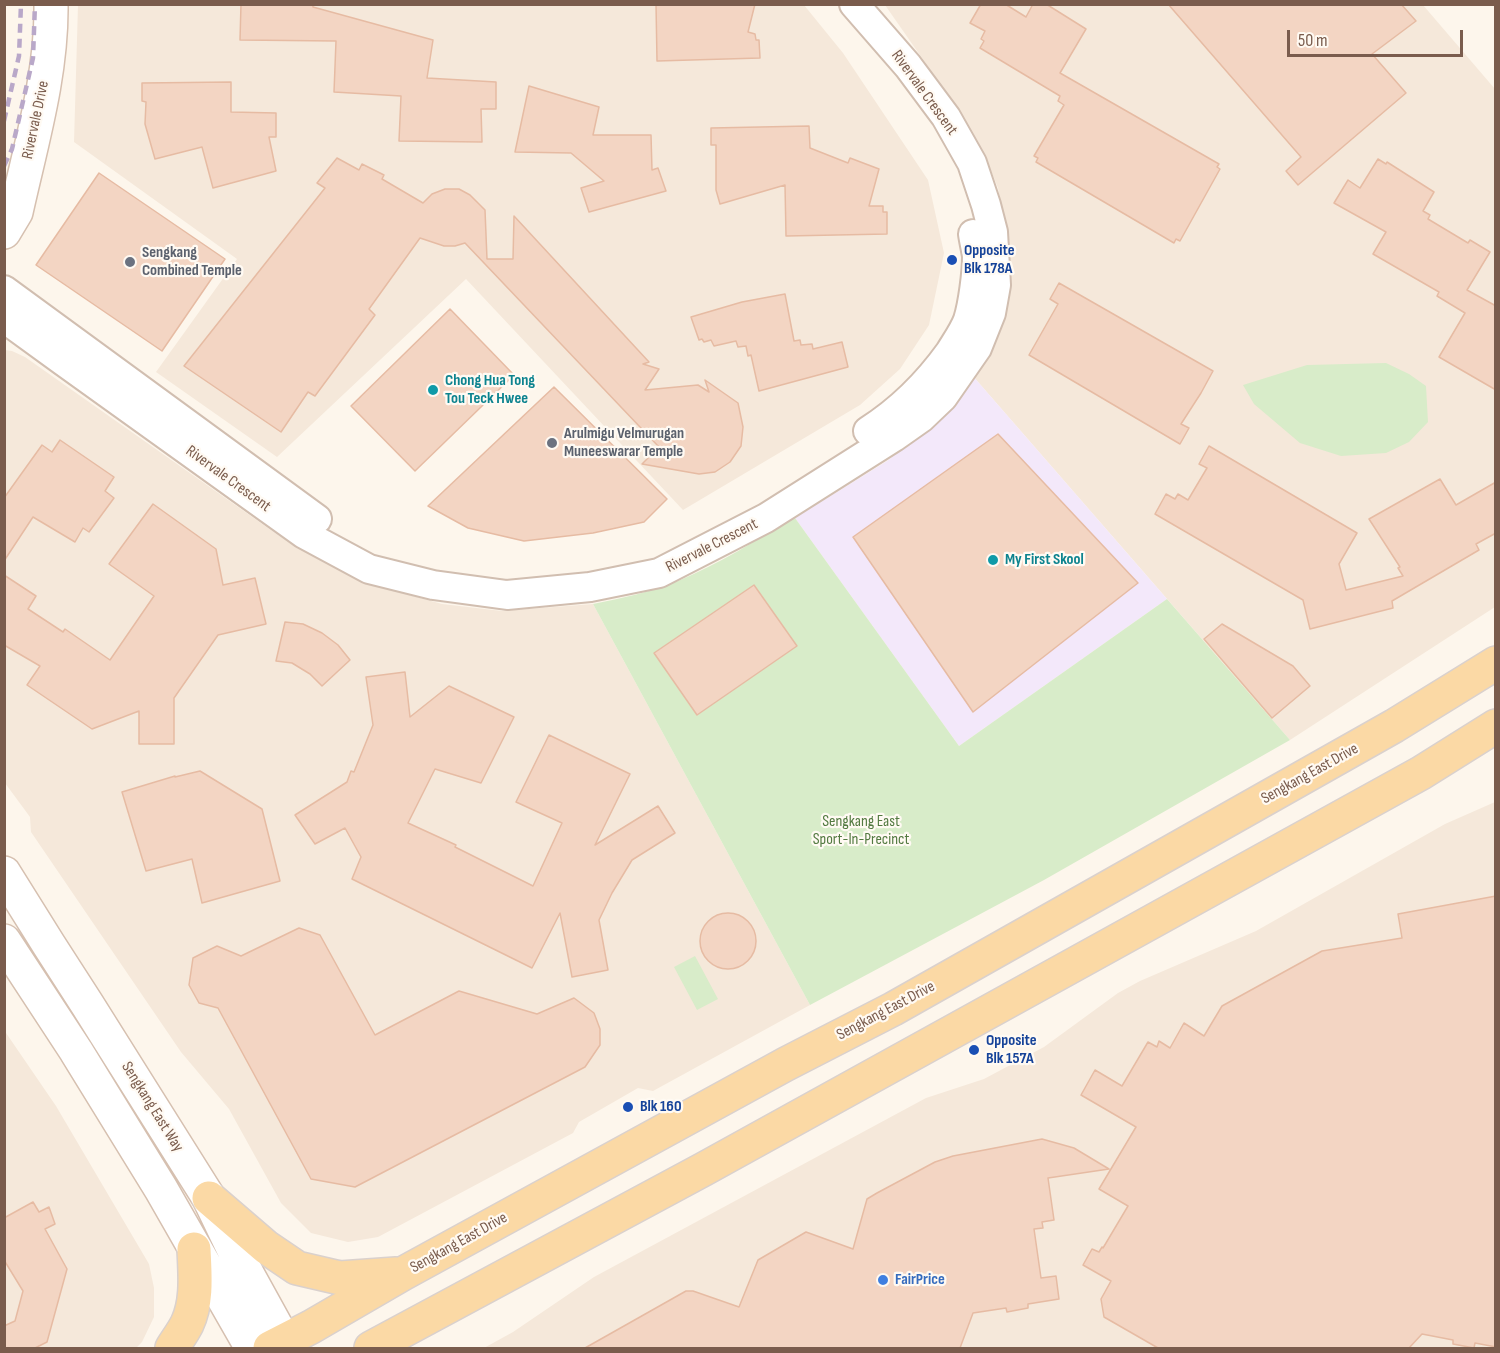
<!DOCTYPE html>
<style>
body{margin:0}
#map{position:relative;width:1500px;height:1353px;overflow:hidden;background:#fdf6ec;font-family:"Sofia Sans Condensed",sans-serif}
canvas{display:block}
.frame{position:absolute;inset:0;border:6px solid #7a5c4d;pointer-events:none}
.scale{position:absolute;left:1287px;top:30px;width:176px;height:27px;box-sizing:border-box;border:3px solid #7a5c4d;border-top:0;padding-left:8px;font-size:18px;line-height:21px;white-space:nowrap;color:#7a5c4d;-webkit-text-stroke:4px #fffaf3;paint-order:stroke}
</style>
<div id="map">
<canvas width="1500" height="1353"></canvas>
<div class="frame"></div>
<div class="scale">50 m</div>
</div>
<script>
const context = document.querySelector('canvas').getContext('2d');
context.lineJoin = 'round';
function fillPath(path, color) {
  context.fillStyle = color;
  context.fill(path, 'evenodd');
}
function stroke(path, color, width, dash) {
  context.strokeStyle = color;
  context.lineWidth = width;
  context.lineCap = dash ? 'butt' : 'round';
  context.setLineDash(dash || []);
  context.stroke(path);
}
function write(font, color, halo, rows, align = 'center') {
  context.font = font + ' "Sofia Sans Condensed",sans-serif';
  context.lineWidth = 4.5;
  context.setLineDash([]);
  context.textBaseline = 'middle';
  context.strokeStyle = halo;
  context.fillStyle = color;
  for (const [text, x, y, turn = 0] of rows) {
    context.save();
    context.translate(x, y);
    context.rotate((+turn || 0) * Math.PI / 180);
    context.textAlign = isNaN(turn) ? turn : align;
    if (halo) context.strokeText(text, 0, 0);
    context.fillText(text, 0, 0);
    context.restore();
  }
}
fillPath(new Path2D(`
 M78,5H804L843,53L928,180L944,253L929,325L900,369L860,405L683,510L466,279L277,457L156,372L237,259L74,142Z
 M885,5H1423L1495,89V607L1290,740L972,375L1007,239L998,188L982,149L961,114Z
 M5,350L12,351L25,357L295,547L384,588L442,604L502,611L593,604L810,1005L653,1091L638,1088L579,1122L573,1133L378,1237L348,1242L311,1233L281,1203L229,1109L181,1052L31,832L30,817L5,783Z
 M1495,802V1348H484L513,1332L594,1277L926,1098L984,1079L1044,1047L1118,993L1140,981L1256,931L1445,824Z
 M4,1030L56,1106L149,1264L154,1288V1317L142,1342L136,1348H5Z`), '#f5e8da');
fillPath(new Path2D(`
 M972,375L1167,599L959,746L795,518L887,461L922,434L951,407Z`), '#f3e8fa');
fillPath(new Path2D(`
 M1386,363L1409,374L1426,386L1428,422L1409,442L1386,453L1341,456L1300,443L1254,404L1243,385L1307,365Z
 M795,518L959,746L1167,599L1290,740L1044,880L810,1005L593,604C622,598 651,592 678,581C719,564 756,540 795,518Z
 M695,956L718,999L697,1010L674,967Z`), '#d8ecc9');
const building = new Path2D(`
 M241,4H313V7L433,40L427,78L496,82V109H481L482,142L399,141L401,96L334,92L336,41L240,40Z
 M656,4H755L748,32L755,34L756,40H759L760,58L657,61Z
 M981,4H1005L1026,17L1033,4H1046L1086,29L1060,73L1219,164L1217,167L1220,169L1180,241L1176,239L1174,243L1036,162L1038,158L1034,156L1064,105L1058,101L1060,96L980,48L984,41L981,39L985,31L970,23Z
 M1168,4H1401L1416,21L1372,54L1406,93L1298,185L1286,171L1301,157Z
 M231,82V112L276,113V137H269L276,171L213,188L202,147L155,159L145,124L146,102L142,101V83Z
 M529,86L599,107L593,135H651L652,170L658,168L666,191L589,212L581,188L604,181L571,153L515,152Z
 M809,126L810,148L848,163L850,158L879,169L869,206H883V212H887V234L786,236L785,185L720,204L716,190V145H711V128Z
 M337,158L359,170L362,164L384,175L382,179L423,203L432,194L445,189H459L470,195L485,210L487,259H513L514,216L649,362L643,364L659,369L645,390L698,385L709,392L705,380L738,403L743,427L741,446L730,462L715,472L699,474L642,464L659,447L465,243L455,246H444L420,238L369,309L375,315L315,396L308,392L281,432L184,366L325,188L317,183Z
 M1378,159L1386,164L1387,162L1434,192L1423,211L1430,215L1428,219L1468,243L1470,240L1490,252L1467,290L1496,306V390L1439,357L1465,313L1437,296L1439,292L1373,254L1386,232L1334,203L1348,180L1360,188Z
 M99,173L225,259L162,351L36,265Z
 M1059,283L1213,371L1201,393L1181,424L1189,428L1180,444L1029,355L1058,304L1050,299Z
 M785,294L794,341L800,340L801,345L812,344L813,349L842,342L848,367L759,391L751,355L748,356L746,346L738,347L736,341L714,346L711,340L704,342L702,339L699,340L691,317L742,302Z
 M450,309L514,375L415,471L351,406Z
 M554,387L667,499L644,522L593,533L524,541L468,528L428,506Z
 M998,434L1138,583L973,712L853,537Z
 M60,440L114,477L105,491L114,498L89,532L83,528L75,542L33,517L4,561V498L42,445L52,452Z
 M1209,446L1357,533L1339,564L1346,590L1403,576L1398,568L1400,567L1369,519L1440,479L1456,505L1496,482V533L1476,544L1479,550L1392,601L1393,608L1310,629L1303,600L1155,514L1166,494L1175,499L1178,494L1188,500L1207,468L1199,464Z
 M153,504L216,549L223,585L255,578L266,624L218,635L174,698V744H139V711L92,729L27,685L40,666L4,645V575L36,596L28,609L63,632L65,629L110,660L154,596L109,564Z
 M754,585L797,646L697,715L654,653Z
 M285,622L303,624L322,633L338,645L350,660L322,686L310,674L292,663L276,661Z
 M1222,624L1293,666L1310,686L1272,718L1204,639Z
 M405,672L410,717L449,686L514,717L481,783L435,769L408,823L456,845L455,847L533,886L562,823L516,802L549,735L630,774L595,845L658,806L675,833L632,860L612,893L599,920L608,970L572,977L560,913L532,968L352,879L361,857L345,828L315,844L295,815L347,782L351,771L354,772L373,725L366,677Z
 M200,771L262,809L280,881L202,903L192,859L146,871L122,792L175,776V777Z
 M1496,896V1347L1475,1343L1474,1348L1453,1344V1340L1422,1334L1409,1348H1158L1104,1317L1101,1299L1111,1281L1083,1265L1092,1249L1099,1252L1102,1247L1103,1248L1128,1206L1099,1189L1136,1127L1081,1095L1095,1070L1122,1086L1148,1042L1157,1047L1159,1041L1170,1048L1184,1023L1204,1036L1222,1006L1322,951L1402,938L1398,914Z
 M700 941a28 28 0 1 1 56 0a28 28 0 1 1-56 0Z
 M299,928L320,935L375,1035L459,991L537,1014L574,998L594,1013L600,1029V1045L585,1067L355,1187L311,1179L218,1008L199,1003L189,985L193,958L217,946L241,956Z
 M1042,1139L1074,1148L1109,1169L1048,1178L1054,1220L1042,1222L1043,1228L1034,1229L1041,1278L1056,1276L1059,1299L1028,1304V1308L1007,1312L1006,1308L973,1313L960,1348H585L686,1291H693L739,1307L758,1260L806,1232L853,1249L867,1199L877,1193L935,1162L953,1156Z
 M33,1202L39,1212L49,1207L55,1224L45,1229L67,1269L47,1342L35,1348H4V1326L15,1321L23,1291L4,1260V1218Z`);
fillPath(building, '#f3d5c3');
stroke(building, '#e6bba3', 1.5);
const street = new Path2D(`
 M4,290L317,519
 M4,318L63,361L304,534L369,569L433,585L507,595L590,587L659,573L766,518L894,437L921,418L943,397L977,348L991,313L996,285L993,232L986,205L972,163L946,117L908,66L854,4
 M868,431C901,410 927,384 950,352C956,342 964,331 968,320C973,304 977,273 977,256C976,249 974,241 973,234`);
const secondary = new Path2D(`
 M4,232L16,212C31,144 52,75 51,4
 M4,873L49,945L87,1004L209,1198L234,1250L288,1348
 M4,941L76,1051L161,1189L252,1348`);
const primary = new Path2D(`
 M209,1198L266,1247L297,1268L340,1278L396,1274
 M172,1348C177,1340 183,1332 187,1324C198,1301 195,1273 194,1249
 M270,1348L311,1327L404,1273L786,1064L893,1009L1394,726L1496,663
 M371,1348L704,1169L1421,773L1496,726`);
stroke(street, '#d1beb0', 32);
stroke(secondary, '#d6c0b0', 36);
stroke(primary, '#dad1cd', 36);
stroke(street, '#fff', 28);
stroke(secondary, '#fff', 33);
stroke(primary, '#fbd9a5', 33);
stroke(new Path2D(`
 M4,121L19,56L21,4
 M4,166L12,149L33,58L35,4`), '#b9a8c9', 4.5, [9, 6]);
for (const [x, y, r, color] of [
 [952,260,6,"#1a4fb4"],
 [130,262,6,"#6b7280"],
 [433,390,6,"#0f9aa8"],
 [552,443,6,"#6b7280"],
 [993,560,6,"#0f9aa8"],
 [974,1050,6,"#1a4fb4"],
 [628,1107,6,"#1a4fb4"],
 [883,1280,6,"#3f7fe0"]
]) {
  const dot = new Path2D();
  dot.arc(x, y, r, 0, 2 * Math.PI);
  context.fillStyle = color;
  context.fill(dot);
  stroke(dot, '#fffaf3', 2);
}
write('16px', '#7a5c4d', '#fffaf3', [
 ["Rivervale Crescent",924,93,54],
 ["Rivervale Drive",36,120,-78],
 ["Rivervale Crescent",228,479,36],
 ["Rivervale Crescent",712,546,-27],
 ["Sengkang East Drive",1310,774,-29],
 ["Sengkang East Drive",886,1011,-28],
 ["Sengkang East Way",152,1107,58],
 ["Sengkang East Drive",459,1243,-29]
]);
write('bold 16px', '#164399', '#fffaf3', [
 ["Opposite",964,251],
 ["Blk 178A",964,269],
 ["Opposite",986,1041],
 ["Blk 157A",986,1059],
 ["Blk 160",640,1107]
], 'left');
write('bold 16px', '#5b616d', '#fffaf3', [
 ["Sengkang",142,253],
 ["Combined Temple",142,271],
 ["Arulmigu Velmurugan",564,434],
 ["Muneeswarar Temple",564,452]
], 'left');
write('bold 16px', '#0d838f', '#fffaf3', [
 ["Chong Hua Tong",445,381],
 ["Tou Teck Hwee",445,399],
 ["My First Skool",1005,560]
], 'left');
write('16px', '#537a41', '#fffaf3', [
 ["Sengkang East",861,822],
 ["Sport-In-Precinct",861,840]
]);
write('bold 16px', '#366cbe', '#fffaf3', [
 ["FairPrice",895,1280]
], 'left');
</script>
